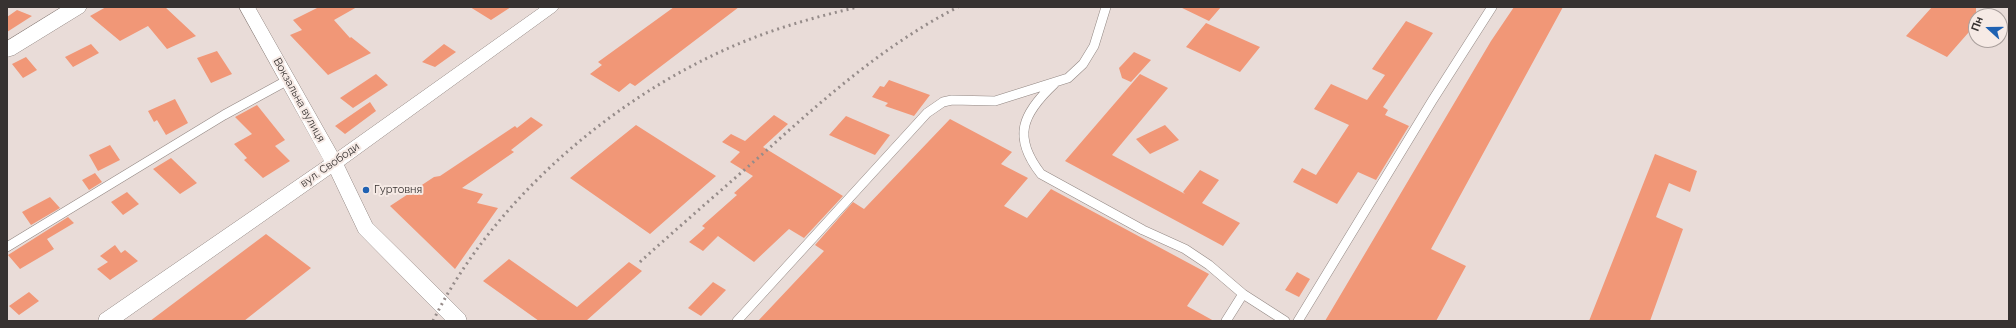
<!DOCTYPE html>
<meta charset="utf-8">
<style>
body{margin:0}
#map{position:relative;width:2016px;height:328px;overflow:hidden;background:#e9dcd8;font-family:Raleway,sans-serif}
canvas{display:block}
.frame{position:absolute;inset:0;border:8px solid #373231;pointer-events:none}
.north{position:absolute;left:1968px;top:8px;width:40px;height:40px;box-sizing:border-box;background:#f6eae5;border:1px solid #aaa09d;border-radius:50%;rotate:291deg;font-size:11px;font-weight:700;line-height:16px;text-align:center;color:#373231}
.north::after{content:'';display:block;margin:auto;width:14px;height:18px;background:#1f61b2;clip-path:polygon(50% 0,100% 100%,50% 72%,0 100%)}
</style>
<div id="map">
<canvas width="2016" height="328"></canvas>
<div class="frame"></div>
<div class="north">Пн</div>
</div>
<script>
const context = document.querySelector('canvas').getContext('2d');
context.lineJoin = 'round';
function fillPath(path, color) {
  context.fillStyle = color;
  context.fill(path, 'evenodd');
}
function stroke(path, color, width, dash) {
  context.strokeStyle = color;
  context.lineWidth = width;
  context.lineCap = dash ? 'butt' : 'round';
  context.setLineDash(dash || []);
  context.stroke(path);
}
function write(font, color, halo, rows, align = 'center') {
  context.font = font + ' Raleway,sans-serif';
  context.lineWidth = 4;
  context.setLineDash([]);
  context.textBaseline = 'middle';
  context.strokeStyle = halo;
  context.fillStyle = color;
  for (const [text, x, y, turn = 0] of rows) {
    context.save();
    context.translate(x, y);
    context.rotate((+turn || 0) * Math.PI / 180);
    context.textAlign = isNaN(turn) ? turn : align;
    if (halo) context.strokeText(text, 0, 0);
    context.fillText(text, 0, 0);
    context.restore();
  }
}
fillPath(new Path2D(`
 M106,7H165L196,36L167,49L148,26L120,41L90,16Z
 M319,7H357L334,20L350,38L351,37L371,53L328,75L290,35L302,30L293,20Z
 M470,7H511L491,20Z
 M674,7H739L635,86L630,83L619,92L590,74L602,65L598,62Z
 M1180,7H1221L1209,21Z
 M1514,7H1563L1431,249L1466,266L1436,321H1325L1491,41Z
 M1932,7H1976V24L1947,57L1906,36Z
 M17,10L32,16L7,32V17Z
 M1406,21L1433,33L1383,107L1388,110L1385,115L1409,126L1376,180L1358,172L1337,204L1293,182L1302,168L1316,175L1349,125L1314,109L1331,84L1367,100L1385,75L1372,69Z
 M1206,23L1260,47L1240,72L1186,47Z
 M91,44L99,53L73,67L65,57Z
 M444,44L456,52L435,67L422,62Z
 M217,51L232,74L211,83L197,58Z
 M1134,52L1151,60L1131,82L1122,78L1119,68Z
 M26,57L37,70L23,78L12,64Z
 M376,74L388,85L353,108L340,98Z
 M1140,74L1168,88L1112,155L1185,194L1183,192L1200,170L1219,180L1202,203L1240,223L1223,246L1065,161Z
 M889,80L930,95L914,116L885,106L888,103L872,97L880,86L884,87Z
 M175,99L188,123L166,135L157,120L154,122L148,111Z
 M370,102L376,111L345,134L335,126Z
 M257,105L285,140L275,146L290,161L263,178L244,160L247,158L234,144L252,134L235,117Z
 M774,115L788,124L763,147L843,196L804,238L789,229L754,262L718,236L703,251L689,242L705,228L702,226L737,195L734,193L753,176L730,162L740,152L722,142L731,134L745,141Z
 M846,116L890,135L875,155L829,135Z
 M531,117L543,125L511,150L514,152L462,188L483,194L477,203L498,208L455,269L390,206L434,177L440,176L515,126L517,128Z
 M950,119L1012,152L1001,164L1028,178L1004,206L1027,218L1051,189L1209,274L1187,306L1214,321H758L824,251L815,245L853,202L864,209Z
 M636,125L716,176L650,234L570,178Z
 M1165,125L1179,140L1150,154L1136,139Z
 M110,145L120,160L98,171L89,155Z
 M1655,154L1697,171L1690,192L1669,183L1656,217L1683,229L1650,321H1589Z
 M171,158L197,183L180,194L153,169Z
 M95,173L102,182L89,190L82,180Z
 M127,192L139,204L123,215L111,202Z
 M50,197L60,208L31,225L22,212Z
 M68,217L74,223L47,239L54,249L20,269L8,255Z
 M266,234L311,268L244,321H150Z
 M115,245L121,253L125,250L138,261L110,280L97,269L108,262L100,256Z
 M509,259L577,307L629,262L642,271L586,321H539L483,281Z
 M1297,272L1310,279L1299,297L1285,290Z
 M713,282L726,290L701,316L688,308Z
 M29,292L39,301L19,315L9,306Z`), '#f19777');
const lane = new Path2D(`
 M1054,84C1022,114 1012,137 1041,174L1143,230L1185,249L1209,265L1243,294L1226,321
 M7,247L224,115L288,80
 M1243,294L1285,321
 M737,321L927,113L943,102L952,100L995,101L1068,78L1083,64L1094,46L1106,7
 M1298,321L1432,101L1492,7`);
const street = new Path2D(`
 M239,7H255L337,152L541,7H559L556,11L344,165L372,223L465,315L467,321H446L359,233L331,174L122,321H98L100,315L324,161Z`);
const secondary = new Path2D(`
 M62,7H87L84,12L14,55L7,57V41Z`);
stroke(lane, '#928783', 10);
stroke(street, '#928783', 1);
stroke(secondary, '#928783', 1);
stroke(lane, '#fff', 9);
fillPath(street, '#fff');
fillPath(secondary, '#fff');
stroke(new Path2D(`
 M640,262C682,224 725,187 767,150C827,96 886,44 958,7
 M433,321C492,202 610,100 731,47C772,29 815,17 858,7`), '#968c8a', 3, [2, 4]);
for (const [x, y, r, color] of [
 [366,190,4,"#1f61b2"]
]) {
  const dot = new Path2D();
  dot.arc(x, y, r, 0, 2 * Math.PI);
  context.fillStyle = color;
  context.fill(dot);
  stroke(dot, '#f6eae5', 1.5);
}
write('11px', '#373231', '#f6eae5', [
 ["Вокзальна вулиця",299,100,61],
 ["вул. Свободи",330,165,-35]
]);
write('11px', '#373231', '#f6eae5', [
 ["Гуртовня",374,190]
], 'left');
</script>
